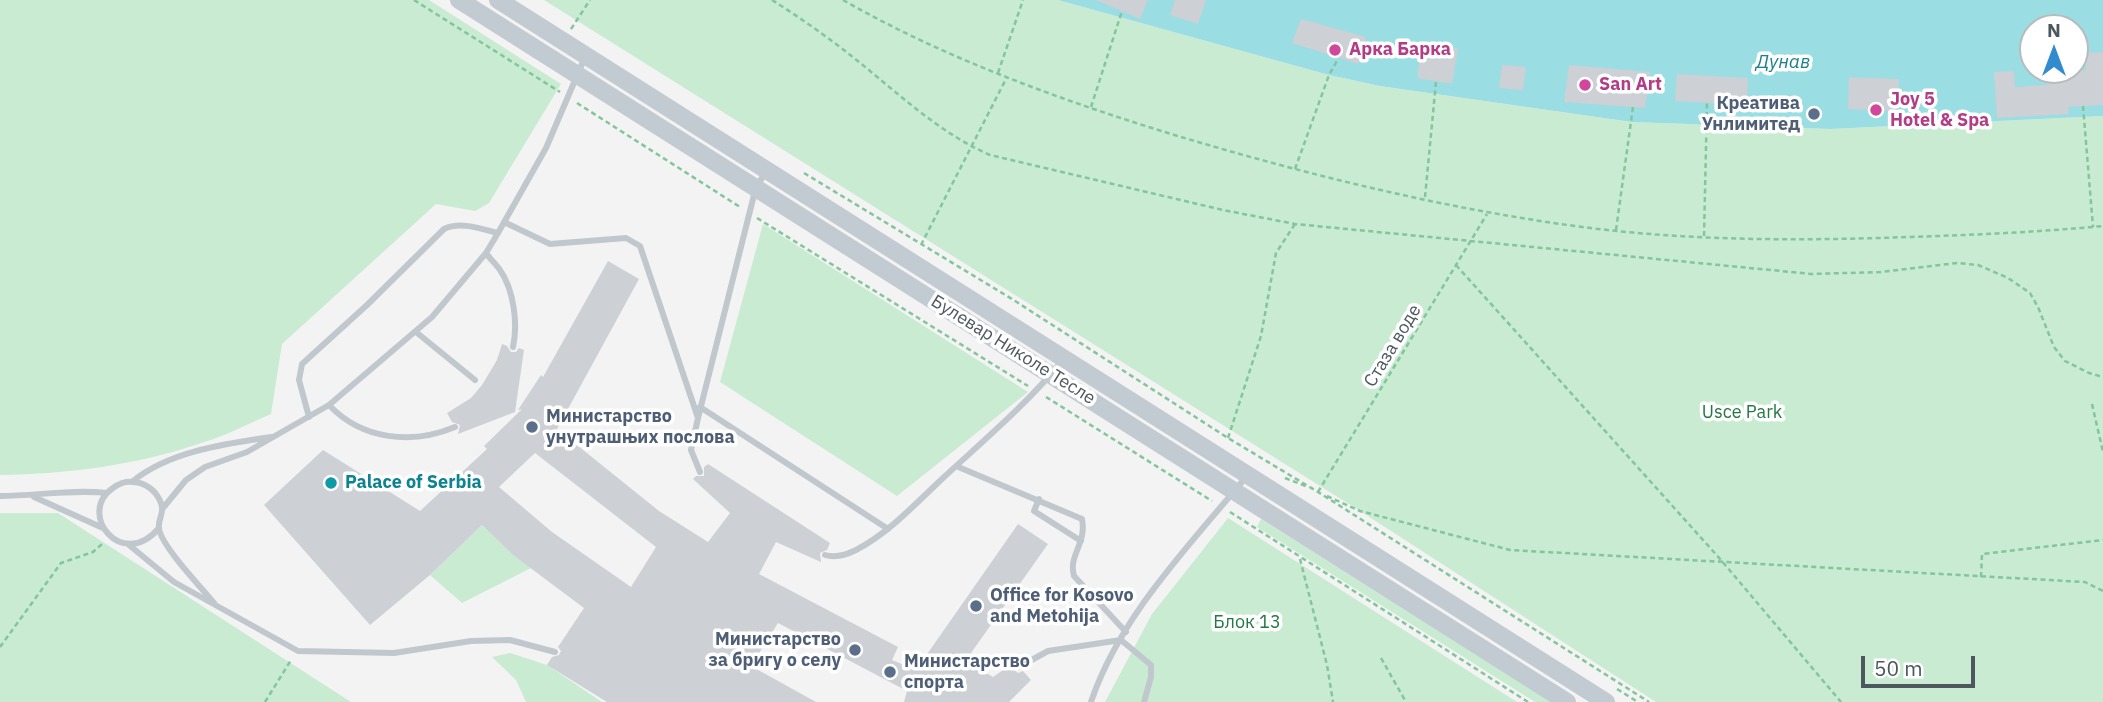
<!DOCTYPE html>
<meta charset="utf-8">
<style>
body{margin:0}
#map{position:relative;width:2103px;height:702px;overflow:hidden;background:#f4f3f3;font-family:"IBM Plex Sans",sans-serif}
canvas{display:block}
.north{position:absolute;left:2019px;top:14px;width:70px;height:70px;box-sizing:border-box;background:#fff;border:2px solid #b7bcbf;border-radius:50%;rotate:0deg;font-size:19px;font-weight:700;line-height:28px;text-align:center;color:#4c585e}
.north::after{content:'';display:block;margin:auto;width:24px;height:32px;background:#318bcf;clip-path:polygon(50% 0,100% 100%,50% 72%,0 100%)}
.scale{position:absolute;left:1861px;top:656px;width:114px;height:32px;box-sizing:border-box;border:4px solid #4c585e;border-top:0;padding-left:9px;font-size:21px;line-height:24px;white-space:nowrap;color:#4c585e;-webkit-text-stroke:5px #fff;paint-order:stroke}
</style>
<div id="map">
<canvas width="2103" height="702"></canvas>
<div class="north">N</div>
<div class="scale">50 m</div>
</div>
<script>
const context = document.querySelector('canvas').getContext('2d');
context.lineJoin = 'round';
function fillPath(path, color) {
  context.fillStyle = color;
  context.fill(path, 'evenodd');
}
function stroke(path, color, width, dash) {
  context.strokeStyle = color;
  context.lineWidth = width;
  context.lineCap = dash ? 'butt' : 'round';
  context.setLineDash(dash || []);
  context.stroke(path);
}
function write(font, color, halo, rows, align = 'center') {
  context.font = font + ' "IBM Plex Sans",sans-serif';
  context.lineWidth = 7;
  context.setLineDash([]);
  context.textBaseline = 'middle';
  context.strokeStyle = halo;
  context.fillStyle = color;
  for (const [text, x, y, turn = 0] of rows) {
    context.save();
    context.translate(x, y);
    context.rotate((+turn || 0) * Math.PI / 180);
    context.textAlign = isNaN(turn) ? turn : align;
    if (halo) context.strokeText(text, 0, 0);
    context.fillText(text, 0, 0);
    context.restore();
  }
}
fillPath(new Path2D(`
 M0,0H429L561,84L489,203L475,211L436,204L282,344L271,414C248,424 225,436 201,443C137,465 68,474 0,475Z
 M544,0H1058L1329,75L1380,86L1632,122L1830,129L2103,116V702H1656L1360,511Z
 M763,224L1028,392L897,496L720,382Z
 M0,513H58L351,702H0Z
 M1228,518L1517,702H1105L1152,614Z
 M1261,519L1551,702H1535L1257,527Z
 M482,525L513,555L531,568L462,603L430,575Z
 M510,653L547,665L602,702H526L516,680L492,657Z`), '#c8ebd1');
fillPath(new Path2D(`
 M1058,0H2103V116L1830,129L1632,122L1380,86L1329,75ZM2033,28H2075V70H2033Z`), '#9adde3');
fillPath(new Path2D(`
 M1096,0H1148L1140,19Z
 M1175,0H1206L1198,24L1170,15Z
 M1301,19L1366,37L1358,64L1292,43Z
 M1423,42L1458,48L1452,84L1417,78Z
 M2103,52V105L2068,107L2069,114L1997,118L1994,72L2014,71L2015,87L2047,85L2046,73L2086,70L2085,53Z
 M1502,65L1526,67L1523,90L1499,88Z
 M1569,65L1650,72L1645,108L1564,102Z
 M1677,74L1748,78L1747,105L1675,101Z
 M1849,77L1899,79L1897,111L1848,109Z
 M608,261L639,279L557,429L659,511L708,542L730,513L693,479L696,476H704V467L708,464L830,543L827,550L820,553L821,562L776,542L759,574L898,647L892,660L916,670L1018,524L1048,544L971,653L974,655L969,663L993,677L1015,662L1014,670L1018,673L1023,671L1031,680L1009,702H904L907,691L778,623L751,666L816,702H607L547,665L552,657L559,655L561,651L558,647L584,608L513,555L482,525L430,575L370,625L264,505L323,450L420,511L487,449L484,446L522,409L518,410L541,375L543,377ZM535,453L656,547L631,587L552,532L499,487Z
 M502,344L507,346L511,352H516L519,348L524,350L515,412L458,434L460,425L452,422L447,413L471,398L482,385L497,360Z`), '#cdd0d4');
stroke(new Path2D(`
 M414,0L560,92
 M772,0C802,19 832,40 859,62C900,95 941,134 990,155L1223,210L1295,224L1812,274L1881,272L1957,263L1978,265L2008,278L2030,293L2038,307L2054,347L2065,361L2089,373L2103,377
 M843,0C948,60 1066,102 1181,137C1309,175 1442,208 1575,226C1685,241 1797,241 1908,237C1973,235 2038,232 2103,226
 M571,29L590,0
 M998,73L1023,0
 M577,103L740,207
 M2083,106L2093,227
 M1091,107L1122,11
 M1295,169L1329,75L1338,59
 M804,173L1012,299L1228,438L1318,492L1649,702
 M1425,197L1436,82
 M757,218L1028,386
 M1616,230L1633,107
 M1704,236L1707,103
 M921,245L1007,77
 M1456,265L1721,560L1841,702
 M1046,397L1212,501
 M2092,404L2103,452
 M1228,438L1261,336L1276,253L1295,224
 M1285,478L1308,487
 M1318,492L1487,214
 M1327,496L1360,511L1510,550L2085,582L2103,591
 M1230,512L1528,702
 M1300,559L1327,665L1333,702
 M1981,577L1982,554L2103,540
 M0,647L61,563L93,552L102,544
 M1381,658L1406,702
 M1617,689L1638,702
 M265,702L291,660`), '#83c59c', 2.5, [5, 3.5]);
stroke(new Path2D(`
 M504,222L550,244L626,238L640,246L698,418
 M486,253C490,259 496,264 500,270C514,290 518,324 513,347
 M416,332L475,380
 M329,405C362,440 412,445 455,427
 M700,407L888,529
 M309,417L299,380L302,364L367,305L444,229C461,221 481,229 498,233
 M956,466L1082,519C1087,544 1068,555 1074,576L1126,632
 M700,472L691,450L698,418L756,187L766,172
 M133,481C170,451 225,444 271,437
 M0,496C36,496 71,489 107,493
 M34,497L103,528
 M1039,499L1034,511L1081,541
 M163,508L186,480L205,467L247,452L329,405L432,317L486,253L498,233L546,148L585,57
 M159,528C122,572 76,513 113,488C118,484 126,481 133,482C141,482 151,487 156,494C169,512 157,516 159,529C163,548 201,587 214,603
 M129,545L174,582L298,651L394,653L471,641L510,640L555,652
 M825,555C835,558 846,555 856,550C889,533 916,503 943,478C984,440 1027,404 1062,361
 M1019,667L1048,651L1121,640L1151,665V677L1144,702
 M1091,702C1120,616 1189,546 1246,477`), '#c0c8cd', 6);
stroke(new Path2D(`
 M459,0L1567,702
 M498,0L1606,702`), '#c1cbd1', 18);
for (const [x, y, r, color] of [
 [1335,50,7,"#d1479c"],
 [1585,85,7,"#d1479c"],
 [1876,110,7,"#d1479c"],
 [1814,114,7,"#5c6f8a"],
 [532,427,7,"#5c6f8a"],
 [331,483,7,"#0f9aa8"],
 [976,606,7,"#5c6f8a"],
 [855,650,7,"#5c6f8a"],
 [890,672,7,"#5c6f8a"]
]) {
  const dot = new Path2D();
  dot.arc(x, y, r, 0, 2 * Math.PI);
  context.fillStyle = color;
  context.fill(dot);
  stroke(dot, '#fff', 2.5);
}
write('bold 18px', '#b23c85', '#fff', [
 ["Арка Барка",1349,50],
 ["San Art",1599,85],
 ["Joy 5",1890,100],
 ["Hotel & Spa",1890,121]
], 'left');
write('bold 18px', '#4e5e75', '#fff', [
 ["Креатива",1800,104,"right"],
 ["Унлимитед",1800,125,"right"],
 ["Министарство",546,417],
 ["унутрашњих послова",546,438],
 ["Office for Kosovo",990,596],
 ["and Metohija",990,617],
 ["Министарство",841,640,"right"],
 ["за бригу о селу",841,661,"right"],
 ["Министарство",904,662],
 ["спорта",904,683]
], 'left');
write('18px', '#4c585e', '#fff', [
 ["Стаза воде",1393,346,-59],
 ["Булевар Николе Тесле",1013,350,32]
]);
write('18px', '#247843', '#fff', [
 ["Usce Park",1742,413],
 ["Блок 13",1247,623]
]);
write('bold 18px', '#0d838f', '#fff', [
 ["Palace of Serbia",345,483]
], 'left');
write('italic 19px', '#1d8089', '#fff', [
 ["Дунав",1783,63]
]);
</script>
